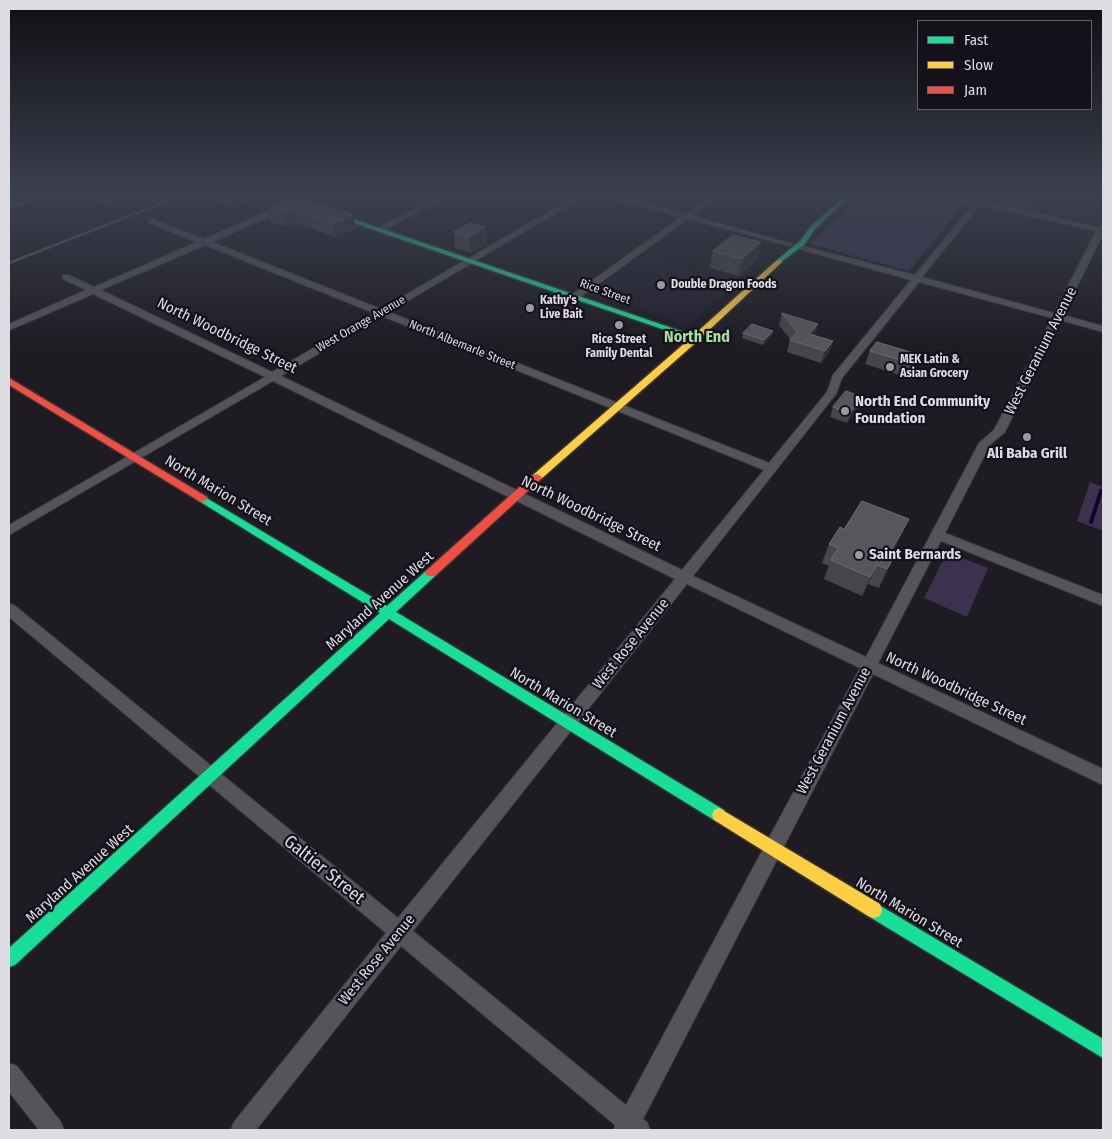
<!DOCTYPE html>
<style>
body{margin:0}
#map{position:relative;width:1112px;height:1139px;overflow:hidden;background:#1e1c22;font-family:"Fira Sans Condensed",sans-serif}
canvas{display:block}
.frame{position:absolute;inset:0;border:10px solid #dddce3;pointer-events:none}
.legend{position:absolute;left:917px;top:20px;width:175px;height:90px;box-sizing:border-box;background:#14111a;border:1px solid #64626a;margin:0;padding:6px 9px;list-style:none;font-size:15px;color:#dddce3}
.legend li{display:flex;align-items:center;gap:10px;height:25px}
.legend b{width:25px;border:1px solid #64626a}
</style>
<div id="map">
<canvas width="1112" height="1139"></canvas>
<div class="frame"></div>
<ul class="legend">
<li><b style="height:6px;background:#16e098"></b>Fast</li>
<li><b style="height:6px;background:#ffcf43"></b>Slow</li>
<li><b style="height:6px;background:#f24e42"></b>Jam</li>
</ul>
</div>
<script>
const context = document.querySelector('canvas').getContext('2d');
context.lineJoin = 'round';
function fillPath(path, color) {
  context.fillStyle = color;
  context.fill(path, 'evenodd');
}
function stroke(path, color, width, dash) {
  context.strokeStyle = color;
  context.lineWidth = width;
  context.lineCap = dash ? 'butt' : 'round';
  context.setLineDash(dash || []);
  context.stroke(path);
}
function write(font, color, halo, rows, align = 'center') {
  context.font = font + ' "Fira Sans Condensed",sans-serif';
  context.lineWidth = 4.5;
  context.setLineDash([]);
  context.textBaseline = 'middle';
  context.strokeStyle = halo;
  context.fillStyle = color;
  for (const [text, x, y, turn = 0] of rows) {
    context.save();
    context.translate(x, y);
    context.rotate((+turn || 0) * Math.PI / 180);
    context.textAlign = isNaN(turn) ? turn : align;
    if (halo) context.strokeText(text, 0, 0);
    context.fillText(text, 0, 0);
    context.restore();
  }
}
fillPath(new Path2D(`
 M1001,194H1103V200L1091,223L995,202Z
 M723,247L765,259L689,326L589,293L644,254L696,269Z`), '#221f2d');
fillPath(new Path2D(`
 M863,194H920L964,204L909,271L809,244Z
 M1000,194L1031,199L1025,209L994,202Z
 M1090,482L1103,487V531L1077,521Z
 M947,552L988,568L967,617L924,598Z`), '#3a324e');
stroke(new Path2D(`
 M1091,522L1101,491`), '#120428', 4);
const street = new Path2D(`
 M42,194H52L9,209V205Z
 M82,194H92L117,204L110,206Z
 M311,194H321L304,202L297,200Z
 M445,194H454L382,231L375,229Z
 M579,194H588L389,312L769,463L827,392L833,375L911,280L795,248V244L915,275L973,204L936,196V194H948L976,200L981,194H988L983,201L1099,227L1103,224V234L1063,315L1103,326V332L1060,320L1005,432L990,445L945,533L1103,595V606L941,541L878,663L1103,769V785L873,674L643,1119L647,1122L650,1130H614L615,1125L401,946L256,1130H231L234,1122L386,933L9,617V604L14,605L398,918L675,579L273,381L9,535V525L265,377L93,294L12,329L9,330V324L86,290L63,279V275H69L94,287L197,242L149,223V219H152L204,239L282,205H288V209L212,242L381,309ZM980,205L1096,231L1054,313L922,277ZM205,245L374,313L272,372L101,290ZM919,282L1052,318L994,430L979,443L866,657L693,576L836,394L842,378ZM382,316L764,470L682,570L281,376ZM687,584L860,668L626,1105L413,931Z
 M602,194H612L686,214L714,194H721L693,216L793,244L789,246L688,219L579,298H573V294L681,217L602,196Z
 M9,1063L17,1066L61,1122L64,1130H39L9,1092Z`);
const fast = new Path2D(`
 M271,194C279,193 291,195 296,201L307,203L701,338L694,340L304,206L292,204L290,201Z
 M847,194H853L815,229L805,244L781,262H777V260L800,241L810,227Z
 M203,496L387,606L427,570H435L437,573L435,576L396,612L724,810L726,815L724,820L719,822L714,820L389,619L15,965L9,967V948L380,613L199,501L198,499Z
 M874,902L1103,1039V1058L868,916L866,910L868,904Z`);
const slow = new Path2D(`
 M777,260L783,261L692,346L541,479H533L532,477L533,475L686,342Z
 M719,808L880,904L882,910L880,916L874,918L868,916L714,820L712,815L714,810Z`);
const jam = new Path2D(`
 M9,378L207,497L208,499L203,502L199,501L9,385Z
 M537,474L542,477L541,479L435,576H427L425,573L427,570L533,475Z`);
stroke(street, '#37363a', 2);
stroke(fast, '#37363a', 3);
stroke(slow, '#37363a', 3);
stroke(jam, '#37363a', 3);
fillPath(street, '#555459');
fillPath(fast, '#16e098');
fillPath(slow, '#ffcf43');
fillPath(jam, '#f24e42');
stroke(new Path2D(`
 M9,263L185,194`), '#5e5d62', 2.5);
fillPath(new Path2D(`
 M208,194H259L260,196L233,207L210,198Z
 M1034,194H1078L1073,202Z
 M271,205L353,215L356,228L336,237L296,223L286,227L271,222L268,209L272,207Z
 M486,227L487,244L471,253L455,248L454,232Z
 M713,251L758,259L739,276L710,268Z
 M782,313L815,335L833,341L829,353L821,363L787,352L790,339L779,325Z
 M743,333L772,335L763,345L742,338Z
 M870,351L920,355L915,369L909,378L865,364Z
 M859,406L847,423L830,417L833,407Z
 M909,519L894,549L897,551L879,588L868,584L862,596L824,579L829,566L822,563L829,544Z`), '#47454a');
fillPath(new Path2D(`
 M233,194H259L260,196L233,207L230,195Z
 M293,210L296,223L286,227L283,214Z
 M353,215L356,228L336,237L333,224Z
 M486,227L487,244L471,253L469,237Z
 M761,242L758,259L739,276L742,259Z
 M818,324L815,336L806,346L809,334Z
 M773,331L772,335L763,345L764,340Z
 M833,341L829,353L821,363L825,351Z
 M920,355L915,369L909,378L914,364Z
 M862,397L859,406L847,423L850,413Z
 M909,519L900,538L884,568L892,549Z
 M897,551L888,570L879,588L887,569Z
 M877,565L868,584L862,596L870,577Z`), '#302e33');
const building = new Path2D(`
 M294,195L353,215L333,224L293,210L283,214L268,209L274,206L271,205Z
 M470,223L486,227L469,237L454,232Z
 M733,235L761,242L742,259L713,251Z
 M782,313L818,324L809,334L833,341L825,351L790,340L797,332Z
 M752,324L773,331L764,340L743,333Z
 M877,342L920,355L914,364L870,351Z
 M846,391L862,397L850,413L833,407Z
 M862,501L909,519L892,549L897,551L887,569L877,565L870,577L831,560L838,548L829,544L840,527L844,529Z`);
fillPath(building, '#57565b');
stroke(building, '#6c6b70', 1);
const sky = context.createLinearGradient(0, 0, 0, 353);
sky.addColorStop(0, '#100f13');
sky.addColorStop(0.55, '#3b404f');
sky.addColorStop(1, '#3b404f00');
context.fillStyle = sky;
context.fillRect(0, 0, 1112, 353);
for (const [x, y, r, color] of [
 [661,285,5,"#9a999f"],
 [530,308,5,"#9a999f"],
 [619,325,5,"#9a999f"],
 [890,367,5,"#9a999f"],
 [845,411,5,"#9a999f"],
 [1027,437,5,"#9a999f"],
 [859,555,5,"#9a999f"]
]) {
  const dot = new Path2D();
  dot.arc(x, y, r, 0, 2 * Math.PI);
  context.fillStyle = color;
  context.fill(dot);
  stroke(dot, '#14111a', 2);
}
write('bold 12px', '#dddce3', '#14111a', [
 ["Double Dragon Foods",671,285],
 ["Kathy's",540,301],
 ["Live Bait",540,315],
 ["Rice Street",619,340,"center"],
 ["Family Dental",619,354,"center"],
 ["MEK Latin &",900,360],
 ["Asian Grocery",900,374]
], 'left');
write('12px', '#dddce3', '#14111a', [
 ["Rice Street",605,292,20],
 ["West Orange Avenue",361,324,-30],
 ["North Albemarle Street",462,345,22]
]);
write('15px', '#dddce3', '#14111a', [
 ["North Woodbridge Street",227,336,26],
 ["West Geranium Avenue",1041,351,-63],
 ["North Marion Street",218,491,31],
 ["North Woodbridge Street",591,514,26],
 ["Maryland Avenue West",380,601,-42],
 ["West Rose Avenue",631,644,-51],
 ["North Woodbridge Street",956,689,25],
 ["North Marion Street",563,703,31],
 ["West Geranium Avenue",834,731,-62],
 ["Maryland Avenue West",80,874,-42],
 ["North Marion Street",909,913,31],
 ["West Rose Avenue",377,960,-51]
]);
write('bold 15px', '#dddce3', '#14111a', [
 ["North End Community",855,402],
 ["Foundation",855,419],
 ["Ali Baba Grill",1027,454,"center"],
 ["Saint Bernards",869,555]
], 'left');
write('bold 16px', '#a4dda2', '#14111a', [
 ["North End",697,338]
]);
write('18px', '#dddce3', '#14111a', [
 ["Galtier Street",324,870,39]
]);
</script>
